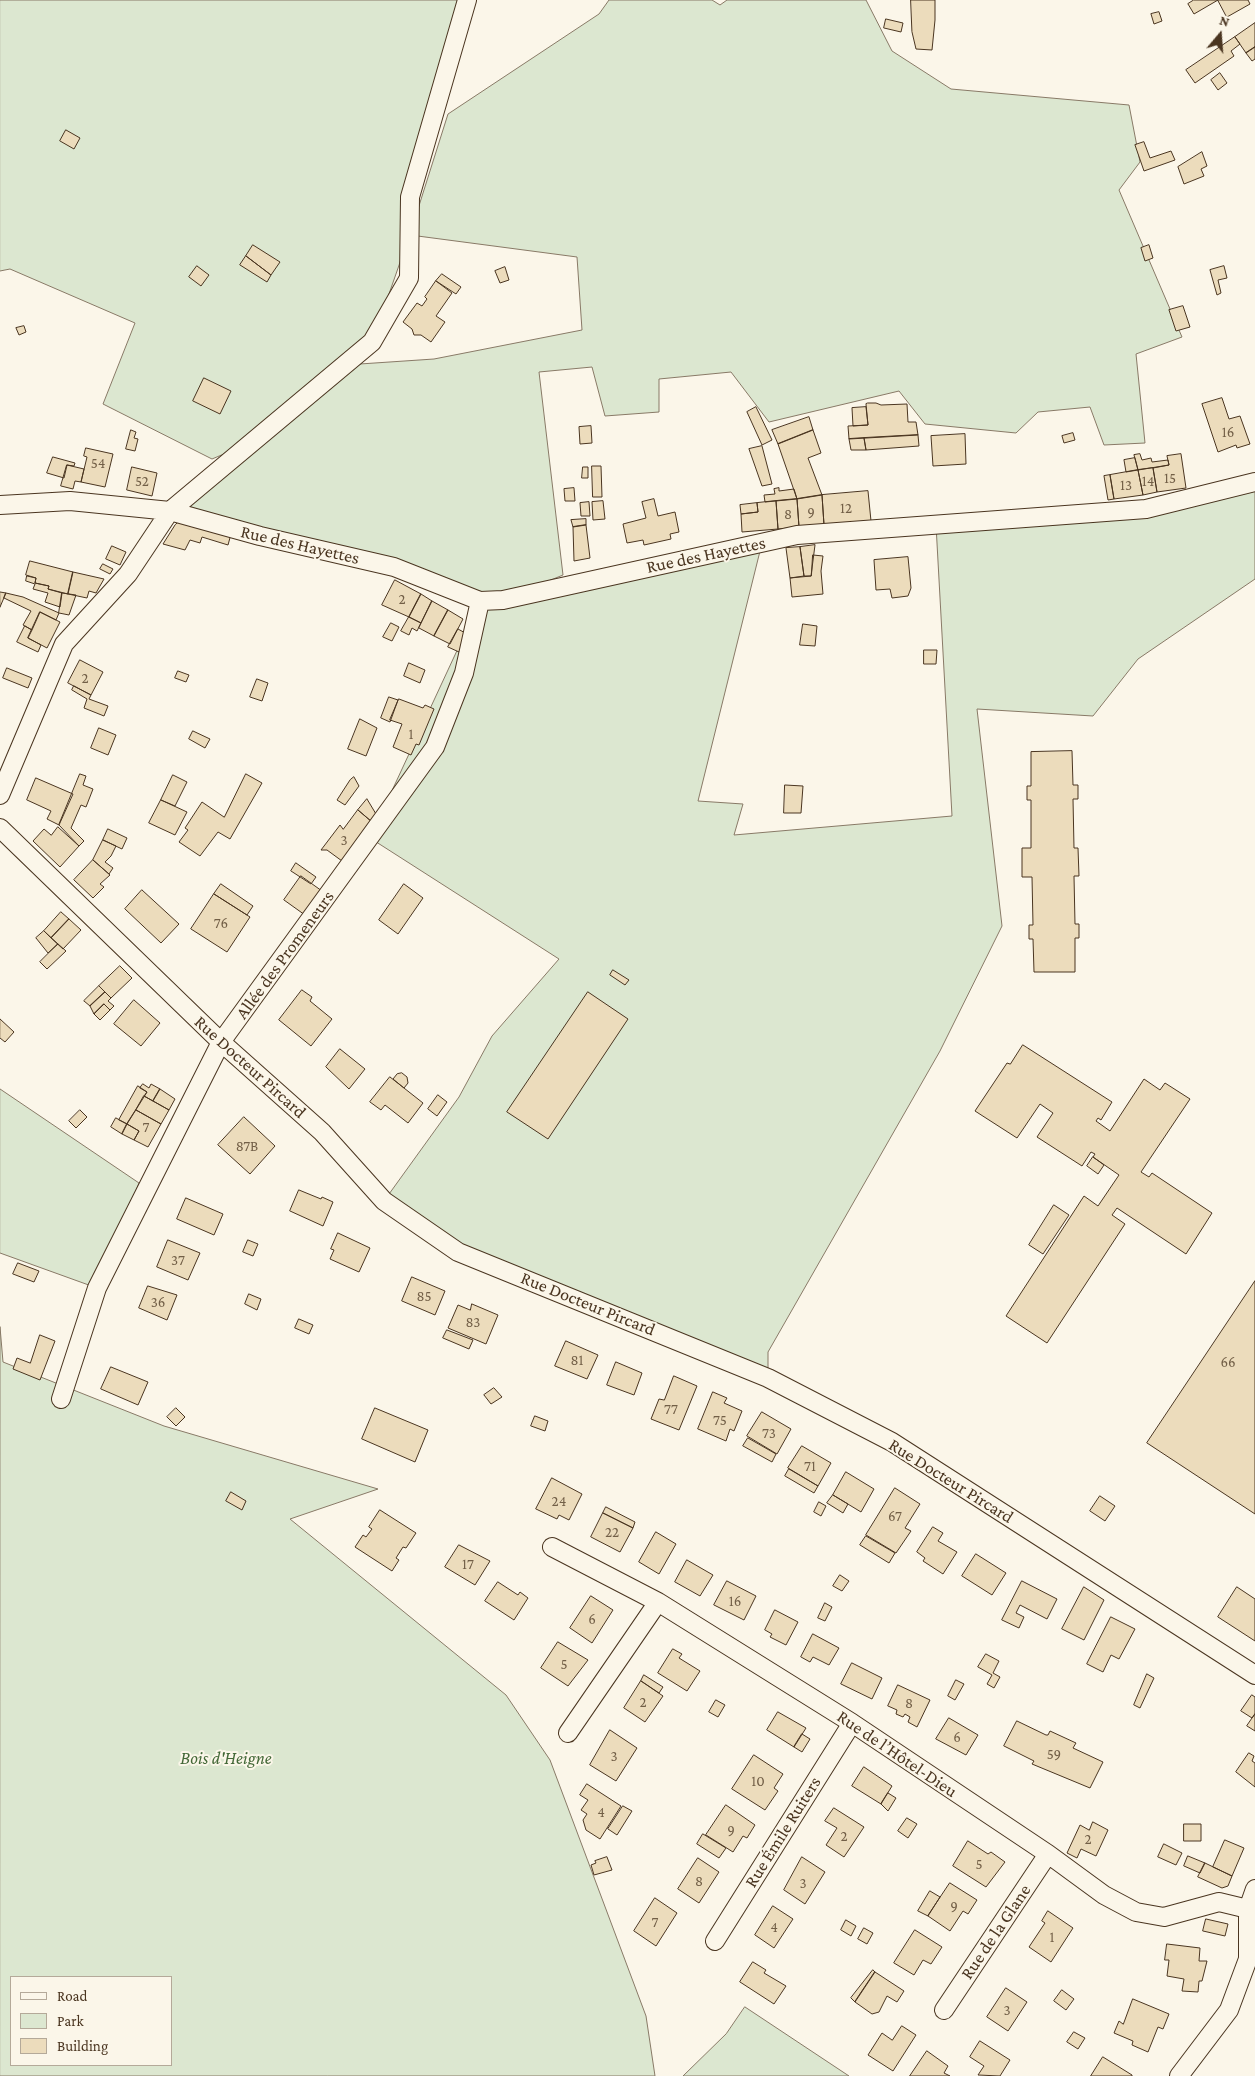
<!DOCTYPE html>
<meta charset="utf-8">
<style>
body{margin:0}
#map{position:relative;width:1255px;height:2076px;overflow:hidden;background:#fbf6e9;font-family:"Crimson Pro",serif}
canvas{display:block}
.legend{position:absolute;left:10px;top:1976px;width:162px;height:90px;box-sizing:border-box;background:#fbf6e9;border:1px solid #b4a999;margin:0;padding:6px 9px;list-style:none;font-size:15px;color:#4a3520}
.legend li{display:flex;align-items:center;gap:10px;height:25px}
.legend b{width:25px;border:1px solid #b4a999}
.north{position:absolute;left:1195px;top:10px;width:50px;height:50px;-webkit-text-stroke:4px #fbf6e9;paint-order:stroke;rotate:18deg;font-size:14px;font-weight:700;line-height:20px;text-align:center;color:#4a3520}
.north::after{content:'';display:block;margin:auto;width:18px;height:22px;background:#4a3520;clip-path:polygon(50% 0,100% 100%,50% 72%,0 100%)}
</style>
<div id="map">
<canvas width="1255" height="2076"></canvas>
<ul class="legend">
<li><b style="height:6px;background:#fbf6e9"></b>Road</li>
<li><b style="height:14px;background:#dce7d0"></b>Park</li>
<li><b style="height:14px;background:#ecdcbc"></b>Building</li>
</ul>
<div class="north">N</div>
</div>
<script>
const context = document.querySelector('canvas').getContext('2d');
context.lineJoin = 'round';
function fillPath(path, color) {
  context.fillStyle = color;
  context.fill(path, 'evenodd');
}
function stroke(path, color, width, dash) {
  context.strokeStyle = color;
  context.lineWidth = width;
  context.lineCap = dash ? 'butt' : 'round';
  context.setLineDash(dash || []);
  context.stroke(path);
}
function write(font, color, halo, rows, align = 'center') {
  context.font = font + ' "Crimson Pro",serif';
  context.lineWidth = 4;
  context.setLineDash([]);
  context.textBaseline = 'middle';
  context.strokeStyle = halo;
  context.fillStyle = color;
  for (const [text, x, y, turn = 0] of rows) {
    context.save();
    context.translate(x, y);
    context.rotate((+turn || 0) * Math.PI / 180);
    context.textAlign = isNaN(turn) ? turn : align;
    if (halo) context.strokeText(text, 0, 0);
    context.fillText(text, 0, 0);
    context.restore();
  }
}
const green = new Path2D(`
 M0,0H468L418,173L411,231L448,114L599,14L609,0H712L720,5L727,0H866L892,51L951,89L1129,105L1140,162L1119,190L1182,337L1136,354L1145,443L1104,445L1090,407L1038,412L1016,433L925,424L899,391L769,422L731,372L659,379V412L605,416L592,367L539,372L563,575L524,591L762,543L698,801L743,804L734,835L952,816L936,525L1165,504L1255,482V579L1138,659L1093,716L977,709L1002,926L940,1051L768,1352V1378L458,1252L384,1201L459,1097L492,1036L559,959L370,838L480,601L170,511L255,441L212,459L103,404L135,323L10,269L0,271ZM410,235L577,257L582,330L434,359L345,365L372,342Z
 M0,1089L139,1183L97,1288L0,1253Z
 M0,1327L3,1362L164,1426L378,1489L290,1519L506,1695L550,1760L646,2016L655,2076H0ZM11,1977H171V2065H11Z
 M745,2007L849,2076H683L726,2034Z`);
fillPath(green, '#dce7d0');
stroke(green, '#887966', 1);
const building = new Path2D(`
 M911,0H935V20L932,50L916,49L912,32Z
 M1194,0H1218L1194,14L1188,4Z
 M1218,0H1248L1250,4L1227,17Z
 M1159,12L1162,21L1154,24L1151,14Z
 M886,19L903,23L901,32L884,28Z
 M1255,23V47L1246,53L1235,37Z
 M1235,37L1240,44L1231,51L1234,56L1195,83L1186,70Z
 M1255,47V59L1252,61L1246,53Z
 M1220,73L1227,83L1218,90L1211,80Z
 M66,130L80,138L74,149L60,141Z
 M1144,142L1150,158L1171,151L1175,160L1144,171L1135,145Z
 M1202,152L1207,166L1201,169L1204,176L1184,184L1178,167Z
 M253,245L280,262L271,275L246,256Z
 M1149,245L1153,258L1145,261L1141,248Z
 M246,256L271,275L267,282L240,265Z
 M197,266L209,275L201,286L189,277Z
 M1224,266L1227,278L1218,280L1221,293L1217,295L1210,270Z
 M505,267L509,280L500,283L495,271Z
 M442,274L461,287L456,294L436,281Z
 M436,281L452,293L436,316L445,322L431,342L421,335H414L412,329L403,322L417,303L422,306L427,299L425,297Z
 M1183,306L1190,327L1176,331L1169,310Z
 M24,326L26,332L19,335L16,328Z
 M204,378L231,391L220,414L193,401Z
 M1222,398L1229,419L1240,416L1250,444L1237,448L1236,445L1218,452L1202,404Z
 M868,403H876L881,405L907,404L908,422H916L918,435L849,439L848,426L868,425L866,404Z
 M756,407L772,440L762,445L747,412Z
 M866,407L868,425L853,426L852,408Z
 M809,417L813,430L778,444L772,430Z
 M591,426L592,443L580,444L579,427Z
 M131,430L136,432L134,438L138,439L135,451L126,449Z
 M813,430L821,453L808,458L822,495L797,499L778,444Z
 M1073,433L1075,440L1064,443L1062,436Z
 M965,434L966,464L933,466L931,436Z
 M918,435L919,446L866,450L864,438Z
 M864,438L866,450H851L849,439Z
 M762,446L772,484L762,486L749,449Z
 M86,448L113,454L105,487L81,482L87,457L84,456Z
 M1140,454L1142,460L1151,458L1152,462L1168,460L1169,465L1138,470L1134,455Z
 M1181,454L1186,488L1157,492L1153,468L1169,465L1167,456Z
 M53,457L75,463L74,466L67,465L64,478L47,473Z
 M1135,458L1138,470L1126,472L1124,460Z
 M67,465L84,469L81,482L75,481L73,489L61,486Z
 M592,466H601L602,497H593Z
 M132,467L157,473L152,496L127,490Z
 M583,467H588V478H582Z
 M1153,468L1157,492L1143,495L1138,470Z
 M1138,470L1143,495L1114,499L1110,475Z
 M1110,475L1114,499L1108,500L1104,476Z
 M574,488L575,501H565L564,489Z
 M779,488V491L794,489L797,499L765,502L764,495L775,494L774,489Z
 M868,491L871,521L824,525L822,495Z
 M822,495L824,525L799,527L797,499Z
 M654,499L658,516L675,512L679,532L670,534L671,539L644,545L643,540L627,543L623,524L646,518L642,502Z
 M797,499L799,527L778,529L776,501Z
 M603,501L605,519L593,520L592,502Z
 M776,501L778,529L742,532L741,514L758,512L757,503Z
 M589,502L590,516H581L580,503Z
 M757,503L758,512L741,514L740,505Z
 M586,519V525L573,527L571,520Z
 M181,520L231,534L228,545L202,537L200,543L190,540L185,550L163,544L175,525Z
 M586,525L590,558L574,561L573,527Z
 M815,545L811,576H804L800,547Z
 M112,546L126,552L120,565L106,559Z
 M800,547L804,576L790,578L786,548Z
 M813,555L823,556L821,571L823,594L792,597L790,578L811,576Z
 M908,557L911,588L908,596L892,598L890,589L876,590L874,560Z
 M30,561L73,572L68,594L48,589L49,586L35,583L36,578L26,575Z
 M103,564L113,569L110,574L100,569Z
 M73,572L104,579L96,593L89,591L87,598L68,594Z
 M27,576L36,578L35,583L49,586L48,589L62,593L60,607L45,602L48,593L33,589L35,584L26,581Z
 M395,580L421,594L409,617L382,605Z
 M0,592L6,593L0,607Z
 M6,593L23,597L59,613L56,620L40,612L32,630L23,625L31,611L4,598Z
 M62,593L76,595L69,615L59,613Z
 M421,594L432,601L421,623L409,617Z
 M432,601L448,610L434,636L419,628Z
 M448,610L463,619L450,644L434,636Z
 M40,612L60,622L47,648L28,638Z
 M409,617L421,623L417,631L412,628L409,635L401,631Z
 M391,623L399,627L392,641L383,637Z
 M803,624L817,626L815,646L800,645Z
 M25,626L32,630L28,638L41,645L38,652L17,642Z
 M458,629L467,634L459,652L448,647Z
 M924,650H937L936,664H924Z
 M80,660L103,672L91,695L68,683Z
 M409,663L425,670L420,683L404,676Z
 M7,668L32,678L28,688L3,678Z
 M178,671L189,675L186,682L175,678Z
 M257,679L268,683L262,701L250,697Z
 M74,686L91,695L89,699L108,706L104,716L84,708L87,699L72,690Z
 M389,697L398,700L390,722L381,718Z
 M399,699L423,708L425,705L434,709L419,745L416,744L411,755L393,747L402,724L390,720Z
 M360,719L377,728L366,756L348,749Z
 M99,728L116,735L108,755L91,748Z
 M193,731L210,739L205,748L189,739Z
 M1072,751L1073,785H1078V799H1073L1074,848H1078L1079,876H1074L1075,924H1079V938H1075V972H1034L1033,939H1029V925H1033L1032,877H1022V848H1031V800H1027V786H1031V752Z
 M80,774L86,776L83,785L93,789L86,807L81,805L71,828L84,841L79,846L59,825Z
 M246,774L262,783L230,839L218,832L200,856L179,842L188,830L185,828L202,802L224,817Z
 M173,775L187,782L175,806L161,800Z
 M354,777L359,786L345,805L337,800L350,780Z
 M36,778L73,794L59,825L47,819L51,811L27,800Z
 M785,785L803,786L801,813H784Z
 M367,799L376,814L372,822L358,810Z
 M161,800L187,812L175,835L149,823Z
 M358,810L372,822L342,861L327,850H321L340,825L343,829Z
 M58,827L79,846L60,867L33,841L44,829L51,835Z
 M108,829L127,838L122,849L103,840Z
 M103,840L116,846L111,856L105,862L113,868L109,874L93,860Z
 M93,860L110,875L100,884L104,887L93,898L74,880Z
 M296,863L316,877L311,884L291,871Z
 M301,876L322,891L305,915L284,900Z
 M221,884L253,906L247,915L214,894Z
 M404,884L423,898L398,934L379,920Z
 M142,890L179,924L161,943L125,909Z
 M214,894L250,917L227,952L191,929Z
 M61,912L69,919L51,938L44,931Z
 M69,919L81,930L63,949L51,938Z
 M44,931L58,944L48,953L36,938Z
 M58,944L66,951L47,969L40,962Z
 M120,966L132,978L111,998L99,986Z
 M613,970L629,980L625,985L610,975Z
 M99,986L105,992L90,1006L84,1001Z
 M302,990L312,997L310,1001L332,1019L311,1046L279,1020Z
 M105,992L111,998L108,1001L114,1006L110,1010L104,1004L94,1014L90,1006Z
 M588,992L628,1019L548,1139L507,1112Z
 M134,1000L160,1023L141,1046L114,1024Z
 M104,1004L110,1010L100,1020L94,1014Z
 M0,1019L14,1032L5,1042L0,1038Z
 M1023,1045L1112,1102L1101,1120L1098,1118L1096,1121L1110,1131L1144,1079L1160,1090L1165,1083L1190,1099L1141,1172L1149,1177L1152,1173L1212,1213L1186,1254L1117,1208L1112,1215L1125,1224L1047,1343L1006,1316L1084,1196L1098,1206L1119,1175L1093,1157L1095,1154L1091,1152L1082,1166L1037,1137L1053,1113L1040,1104L1017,1138L975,1111L1007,1063L1010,1064Z
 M340,1049L365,1069L349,1089L326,1067Z
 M402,1073L407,1077L408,1083L404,1088L393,1079L397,1074Z
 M390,1077L423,1103L408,1123L385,1105L381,1110L370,1102Z
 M143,1084L149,1088L151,1084L160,1089L153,1101L144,1096L147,1092L140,1088Z
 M138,1086L147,1092L127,1124L119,1120Z
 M160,1089L175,1099L169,1110L153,1101Z
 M438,1095L447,1102L437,1116L428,1109Z
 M144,1096L169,1110L161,1124L136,1110Z
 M80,1110L87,1117L76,1128L69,1121Z
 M136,1110L161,1124L148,1147L134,1140L139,1131L127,1124Z
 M244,1117L275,1146L250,1174L218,1145Z
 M116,1118L127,1124L122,1134L111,1127Z
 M127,1124L139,1131L134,1140L122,1134Z
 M1093,1157L1104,1165L1098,1174L1087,1166Z
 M299,1190L321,1199L322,1197L333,1202L323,1226L290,1211Z
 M186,1198L223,1214L214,1235L177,1219Z
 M1054,1205L1069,1215L1043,1254L1029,1245Z
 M338,1233L370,1248L359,1272L330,1259L334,1250L331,1249Z
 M168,1240L200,1253L188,1280L157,1267Z
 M248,1240L258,1244L253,1256L243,1252Z
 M18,1263L39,1271L34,1282L13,1274Z
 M412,1277L445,1291L435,1315L402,1301Z
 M1255,1281V1514L1147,1443Z
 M148,1286L177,1295L167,1320L139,1308Z
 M249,1294L261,1299L257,1310L245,1304Z
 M472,1304L498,1315L486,1344L448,1328L458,1305L470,1310Z
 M299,1319L313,1325L309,1334L295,1328Z
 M447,1330L473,1340L469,1349L443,1338Z
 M40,1335L55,1341L40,1380L13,1369L17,1358L30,1363Z
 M566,1341L598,1355L587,1379L555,1366Z
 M616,1362L642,1373L634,1395L607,1385Z
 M111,1367L148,1382L138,1405L101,1389Z
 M674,1376L697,1386L679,1430L651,1419L659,1399L664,1400Z
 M494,1388L502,1397L491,1404L484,1395Z
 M713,1392L727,1398L724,1403L742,1411L734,1431L730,1429L726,1441L698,1429Z
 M176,1408L185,1417L176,1426L167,1417Z
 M375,1408L428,1430L415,1462L362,1439Z
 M762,1412L791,1429L777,1454L747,1436Z
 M535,1416L548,1421L545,1431L531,1426Z
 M748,1438L776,1454L772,1462L743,1446Z
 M802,1446L831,1463L818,1486L788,1468Z
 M789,1469L818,1486L814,1493L785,1476Z
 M846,1472L874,1489L861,1512L833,1495Z
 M552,1478L582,1494L569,1520L559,1515L557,1519L536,1509Z
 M895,1488L920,1504L905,1528L911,1531L896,1553L866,1535Z
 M231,1492L246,1501L242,1510L226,1501Z
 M833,1495L848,1504L843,1513L827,1503Z
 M1100,1496L1115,1506L1105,1521L1090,1511Z
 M819,1502L826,1506L821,1516L814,1512Z
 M606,1507L635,1522L633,1528L603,1513Z
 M380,1510L416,1533L406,1548L403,1547L396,1558L399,1560L392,1571L355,1547L363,1535L366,1537L372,1529L369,1527Z
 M603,1513L633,1528L620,1552L591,1537Z
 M933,1527L943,1533L938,1541L957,1552L943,1574L923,1561L925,1558L917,1552Z
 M656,1532L676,1544L659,1574L639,1562Z
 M866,1536L895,1553L889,1563L860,1545Z
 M459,1545L490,1561L475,1585L445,1567Z
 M976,1554L1006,1573L992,1595L962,1576Z
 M687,1560L713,1575L700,1596L675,1582Z
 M840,1575L849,1581L842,1591L833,1586Z
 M727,1581L756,1596L744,1620L714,1605Z
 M1022,1581L1057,1599L1047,1619L1020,1605L1016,1613L1024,1617L1019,1628L1002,1620Z
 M498,1582L518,1595L520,1592L528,1598L514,1620L485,1601Z
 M1084,1587L1104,1600L1084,1640L1062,1629Z
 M1237,1587L1255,1599V1641L1218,1617Z
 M591,1596L613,1610L592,1643L570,1628Z
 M825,1603L832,1607L825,1621L818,1618Z
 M775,1610L798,1622L786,1645L770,1637L772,1634L765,1630Z
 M1111,1617L1135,1629L1119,1659L1111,1655L1103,1672L1087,1664Z
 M813,1634L839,1648L829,1665L813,1657L810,1662L801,1657Z
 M558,1642L588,1660L568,1686L541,1668Z
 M673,1649L682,1654L679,1658L700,1671L687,1691L658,1673Z
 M986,1654L999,1661L993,1673L1000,1677L994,1688L987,1684L992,1675L978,1667Z
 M852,1663L882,1678L872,1699L841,1684Z
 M1147,1674L1154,1678L1140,1708L1134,1705Z
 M644,1675L663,1687L659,1693L641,1681Z
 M956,1680L964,1684L955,1700L948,1696Z
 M641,1681L663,1696L645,1722L624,1708Z
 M898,1685L930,1700L917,1727L908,1722L910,1717L905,1714L903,1717L896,1714L897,1710L888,1706Z
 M1252,1695L1255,1697V1714L1252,1718L1241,1711Z
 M716,1700L725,1705L718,1717L709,1712Z
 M778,1712L806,1728L794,1747L767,1730Z
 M1255,1714V1731L1247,1726Z
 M949,1718L978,1735L966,1755L936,1739Z
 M1017,1721L1046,1735H1048L1050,1731L1076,1743L1073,1748L1103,1762L1090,1788L1032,1764L1034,1761L1004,1746Z
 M610,1730L637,1748L616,1781L590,1765Z
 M802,1734L810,1739L802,1752L794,1747Z
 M1249,1753L1254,1756L1252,1761L1255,1763V1787L1236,1772Z
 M754,1755L783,1774L774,1788L778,1791L765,1810L732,1789Z
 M864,1767L892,1786L881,1804L852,1786Z
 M587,1784L621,1806L600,1839L586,1830L583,1820L587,1814L581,1810L588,1800L580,1795Z
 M888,1793L896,1798L888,1811L881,1804Z
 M726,1805L755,1825L747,1838L743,1836L733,1852L706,1835Z
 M623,1806L632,1811L617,1835L608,1829Z
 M834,1808L864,1827L844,1857L826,1845L837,1828L825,1821Z
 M907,1818L917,1824L908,1838L898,1831Z
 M1093,1822L1108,1830L1096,1856L1081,1849L1077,1858L1067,1853L1080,1825L1089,1830Z
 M1184,1824H1201V1841H1184Z
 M703,1834L726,1848L719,1858L697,1844Z
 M1225,1840L1244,1848L1232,1876L1213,1867Z
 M968,1841L988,1854L991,1852L1005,1862L986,1887L953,1866Z
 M1164,1844L1182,1853L1176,1865L1158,1857Z
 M1188,1856L1205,1863L1200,1873L1184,1866Z
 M607,1857L612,1870L594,1875L591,1865L596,1863L595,1861Z
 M802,1857L825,1872L805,1904L784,1890Z
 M698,1858L719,1872L699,1903L678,1889Z
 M1205,1863L1232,1876L1228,1886L1222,1888L1198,1877Z
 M950,1883L977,1900L968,1914L963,1911L950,1931L928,1916Z
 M930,1891L940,1897L928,1916L918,1911Z
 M655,1898L677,1913L656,1946L634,1931Z
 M773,1906L793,1919L774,1948L755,1935Z
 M1048,1911L1073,1928L1051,1962L1029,1947L1045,1923L1042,1921Z
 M1206,1919L1228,1924L1225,1936L1203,1931Z
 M846,1920L856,1926L851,1936L841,1930Z
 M864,1928L873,1933L867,1944L858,1939Z
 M915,1930L942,1947L931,1964L923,1960L914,1975L894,1963Z
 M1167,1944L1200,1948L1199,1961H1207L1202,1981H1199L1198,1992L1182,1991L1184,1979L1167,1976L1169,1960H1165Z
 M753,1962L766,1970L764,1973L786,1986L774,2004L740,1982Z
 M873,1970L875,1972L855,2002L851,1998Z
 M875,1972L904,1991L897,2002L887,1996L879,2012L872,2014L855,2002Z
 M1006,1988L1027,2002L1008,2031L987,2017Z
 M1062,1990L1074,1999L1066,2010L1054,2001Z
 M1133,1999L1169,2014L1163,2029L1158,2027L1148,2052L1132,2045L1133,2041L1114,2033L1119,2021L1123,2024Z
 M902,2026L916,2035L893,2071L868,2055L882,2033L892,2040Z
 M1074,2032L1085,2038L1078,2049L1067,2042Z
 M980,2041L1010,2060L1000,2076L978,2075L984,2066L970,2057Z
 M927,2051L948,2066L944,2073L950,2076H910Z
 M1103,2057L1132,2075V2076H1091Z`);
fillPath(building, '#ecdcbc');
stroke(building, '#4a3520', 1);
const minor = new Path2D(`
 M0,505L70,501L170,511L372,342L409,278L410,197L467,0
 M0,795L64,644L128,574L170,511L260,536L394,567L480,601L503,600L797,535L1146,509L1255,482
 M0,828L221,1042L322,1132L384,1201L458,1252L768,1378L892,1442L1255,1675
 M61,1399L97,1288L221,1042L435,747L464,673L480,601
 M552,1547L658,1602L852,1723L1048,1854L1104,1895L1136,1912L1164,1917L1219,1902L1248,1909
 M568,1733L658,1602
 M715,1941L852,1723
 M944,2010L1048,1854
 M1179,2076L1229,2010L1248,1959V1909L1255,1889`);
stroke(minor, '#4a3520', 20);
stroke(minor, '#fbf6e9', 18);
write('15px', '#725f47', null, [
 ["16",1228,432],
 ["54",98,463],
 ["15",1170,478],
 ["52",142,481],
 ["14",1148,481],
 ["13",1126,485],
 ["12",846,508],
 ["9",811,512],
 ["8",788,514],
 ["2",402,599],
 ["2",85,678],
 ["1",411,734],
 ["3",344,840],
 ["76",221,923],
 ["7",146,1127],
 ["87B",247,1146],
 ["37",178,1260],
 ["85",424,1296],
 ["36",158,1302],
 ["83",473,1322],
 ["81",577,1360],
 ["66",1228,1362],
 ["77",671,1409],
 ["75",720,1420],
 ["73",769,1433],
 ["71",810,1466],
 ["24",559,1501],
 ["67",895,1516],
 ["22",612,1532],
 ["17",468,1564],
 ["16",735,1601],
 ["6",592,1619],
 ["5",564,1664],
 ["2",643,1702],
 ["8",909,1703],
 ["6",957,1737],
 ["59",1054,1754],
 ["3",614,1756],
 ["10",758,1781],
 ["4",601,1812],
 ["9",731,1830],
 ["2",844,1836],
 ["2",1088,1839],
 ["5",979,1864],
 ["8",699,1881],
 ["3",803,1883],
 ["9",954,1906],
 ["7",655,1922],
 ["4",774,1927],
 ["1",1052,1937],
 ["3",1007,2010]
]);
write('18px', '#4a3520', '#fbf6e9', [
 ["Rue des Hayettes",300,545,13],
 ["Rue des Hayettes",706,555,-12],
 ["Allée des Promeneurs",285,955,-54],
 ["Rue Docteur Pircard",250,1067,42],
 ["Rue Docteur Pircard",588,1304,22],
 ["Rue Docteur Pircard",951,1481,32],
 ["Rue de l’Hôtel-Dieu",897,1754,34],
 ["Rue Émile Ruiters",783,1832,-58],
 ["Rue de la Glane",996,1932,-56]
]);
write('italic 18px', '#436837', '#fbf6e9', [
 ["Bois d'Heigne",226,1758]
]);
</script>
